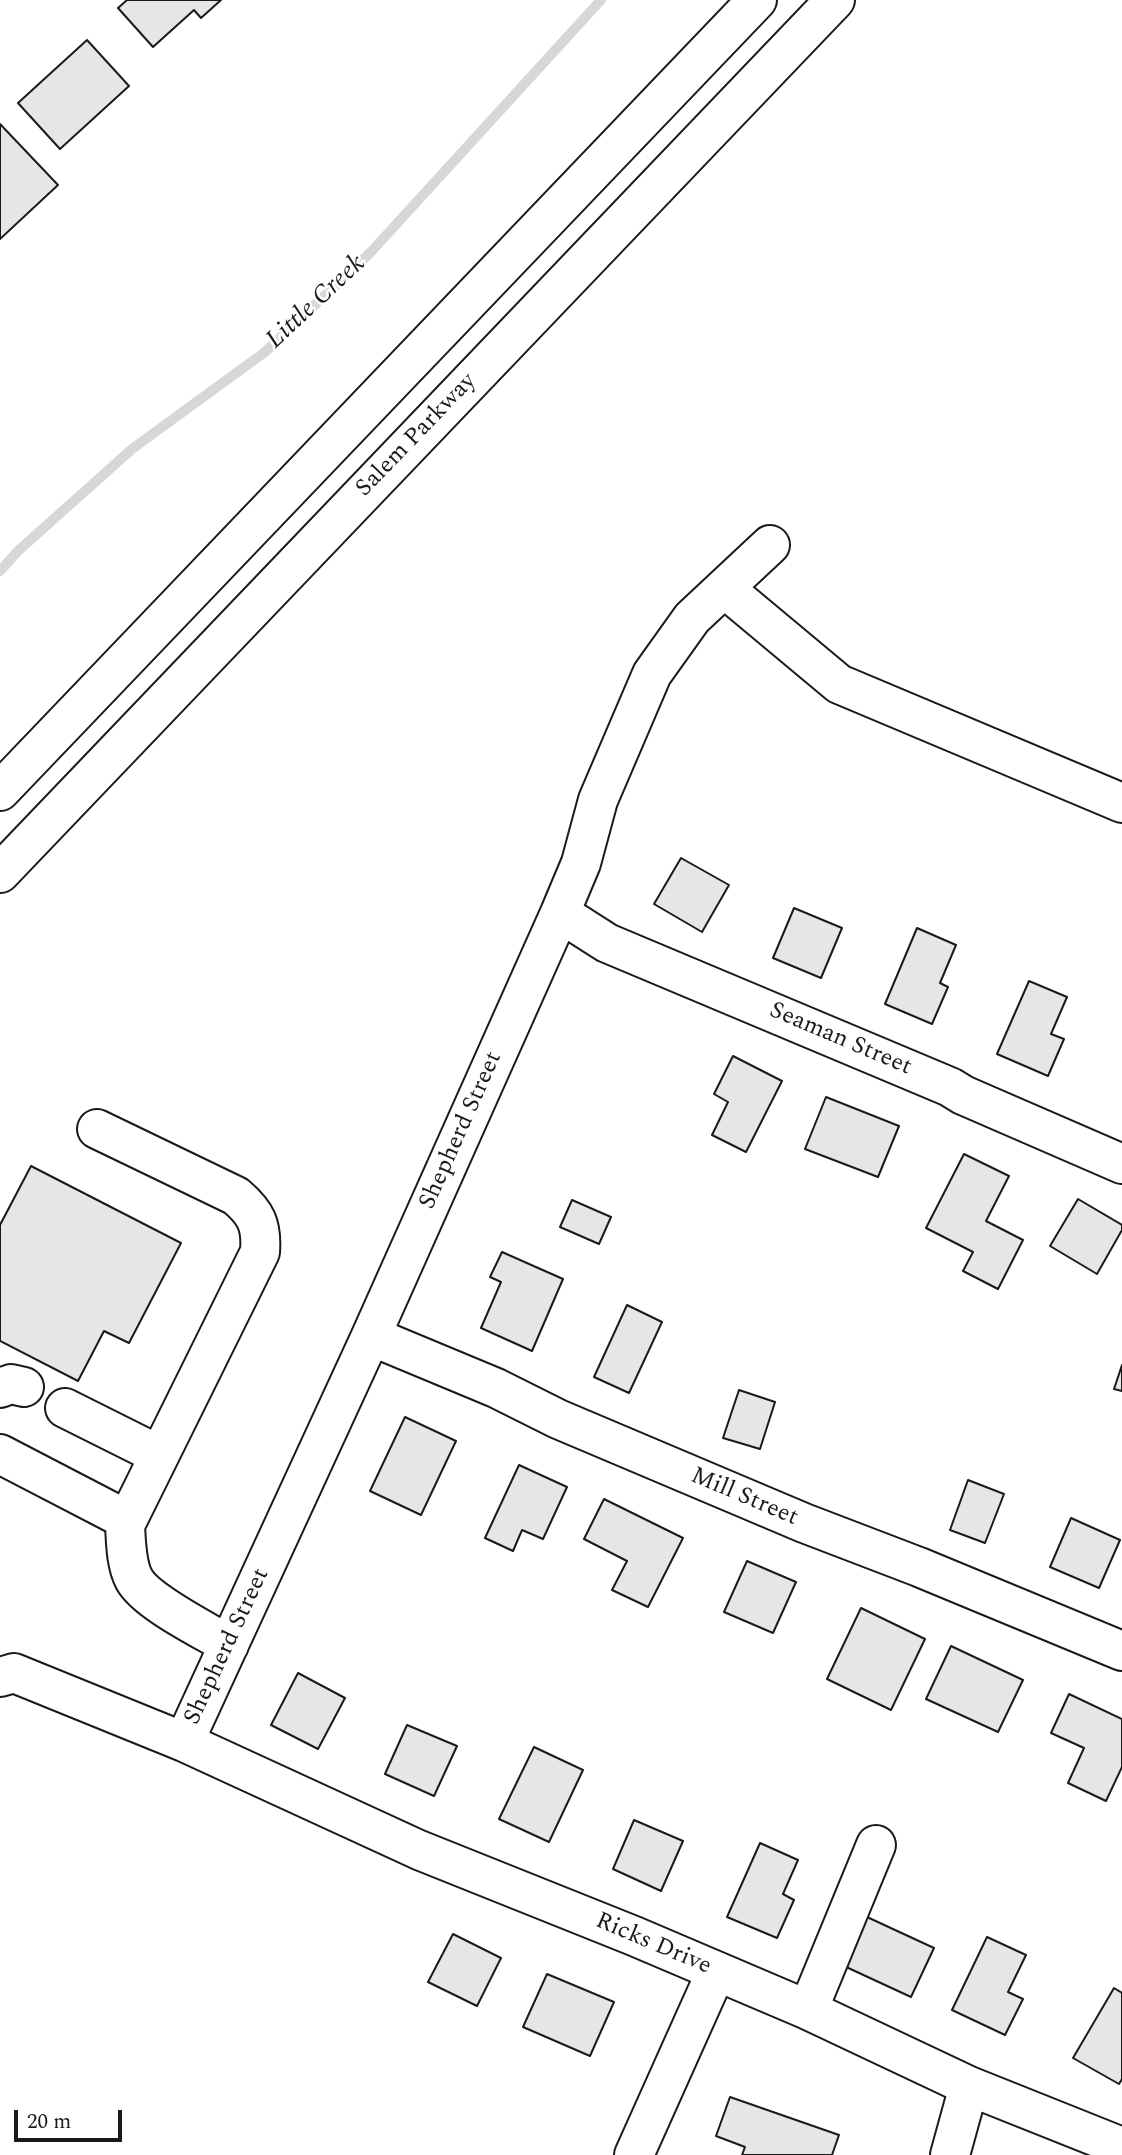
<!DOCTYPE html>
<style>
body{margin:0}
#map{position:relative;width:1122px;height:2155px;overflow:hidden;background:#fff;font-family:Spectral,serif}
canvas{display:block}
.scale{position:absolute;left:14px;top:2110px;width:108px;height:32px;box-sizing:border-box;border:4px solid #1a1a1a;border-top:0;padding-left:9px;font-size:21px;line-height:24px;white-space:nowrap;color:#1a1a1a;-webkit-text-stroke:5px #fff;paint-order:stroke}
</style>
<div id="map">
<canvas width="1122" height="2155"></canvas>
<div class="scale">20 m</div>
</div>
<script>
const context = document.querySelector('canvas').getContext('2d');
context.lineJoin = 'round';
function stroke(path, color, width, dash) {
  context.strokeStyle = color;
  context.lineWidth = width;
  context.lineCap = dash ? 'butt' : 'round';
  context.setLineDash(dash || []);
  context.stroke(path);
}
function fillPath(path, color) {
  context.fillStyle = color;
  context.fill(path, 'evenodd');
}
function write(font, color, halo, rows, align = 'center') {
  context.font = font + ' Spectral,serif';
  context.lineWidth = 5;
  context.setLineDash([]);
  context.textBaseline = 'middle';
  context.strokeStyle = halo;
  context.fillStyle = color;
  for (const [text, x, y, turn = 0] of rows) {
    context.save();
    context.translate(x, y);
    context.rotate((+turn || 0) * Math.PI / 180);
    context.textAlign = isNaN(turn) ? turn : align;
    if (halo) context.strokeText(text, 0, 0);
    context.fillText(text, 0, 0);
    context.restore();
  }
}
stroke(new Path2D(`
 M0,571L18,551L132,449L265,352L370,253L601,0`), '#d7d7d7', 10);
const building = new Path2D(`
 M127,0H221L201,18L194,10L153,47L118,8Z
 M87,40L129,86L60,149L18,103Z
 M0,124L58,185L0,239Z
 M681,858L729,885L702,932L654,904Z
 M794,908L842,928L821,978L773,958Z
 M917,928L956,945L940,983L948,987L932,1024L885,1004Z
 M1029,981L1067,997L1051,1034L1064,1039L1048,1076L997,1054Z
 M733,1056L782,1081L746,1152L712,1135L728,1102L714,1094Z
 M826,1097L899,1126L878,1177L805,1149Z
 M964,1154L1009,1176L986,1221L1023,1240L998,1289L963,1271L973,1252L926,1228Z
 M31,1166L181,1243L129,1343L104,1331L78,1381L0,1341V1225Z
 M1078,1199L1122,1225V1230L1097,1274L1050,1246Z
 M572,1200L611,1217L599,1244L560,1227Z
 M502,1252L563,1279L532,1351L481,1328L501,1282L490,1277Z
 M627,1305L662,1322L629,1393L594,1377Z
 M1122,1365V1391L1114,1389Z
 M739,1390L775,1402L760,1449L723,1438Z
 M405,1417L456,1441L421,1515L370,1491Z
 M519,1465L567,1487L543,1539L522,1530L513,1551L485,1538Z
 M968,1480L1004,1494L985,1543L950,1530Z
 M604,1499L683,1538L648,1607L612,1590L627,1561L584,1539Z
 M1071,1518L1120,1540L1099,1588L1050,1567Z
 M747,1561L796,1582L773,1633L724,1612Z
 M861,1608L925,1639L891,1710L827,1679Z
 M951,1646L1023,1680L998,1732L926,1699Z
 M298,1673L345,1698L318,1749L271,1725Z
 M1069,1694L1122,1719V1767L1106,1801L1068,1783L1084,1748L1051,1733Z
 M407,1725L457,1746L434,1796L385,1774Z
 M534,1747L583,1770L549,1842L499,1819Z
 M634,1820L683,1841L661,1891L613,1869Z
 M760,1843L798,1860L783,1894L794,1900L777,1938L727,1917Z
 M867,1917L934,1948L911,1997L844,1966Z
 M453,1934L501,1958L477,2006L428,1982Z
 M987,1937L1026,1955L1008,1992L1023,1999L1005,2035L952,2010Z
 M547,1974L614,2002L590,2056L523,2027Z
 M1114,1988L1122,1993V2079L1119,2084L1073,2058Z
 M730,2097L839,2135L832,2155H742L745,2147L716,2136Z`);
fillPath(building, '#e6e6e6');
stroke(building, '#1a1a1a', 2);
const minor = new Path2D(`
 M724,588L839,684L1122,803
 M560,913L607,943L950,1087L963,1095L1122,1164
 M97,1129L236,1196C256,1213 262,1225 260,1252L125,1525C126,1542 126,1564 134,1579C146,1602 206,1631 229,1645
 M371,1336L496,1388L558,1419L804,1523L919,1567L1122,1651
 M0,1388L11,1384L24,1387
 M65,1408L159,1455
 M0,1454L127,1520
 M0,1677L14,1673L184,1742L419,1850L634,1936L808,2010L969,2086L1122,2147
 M184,1742L371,1336L560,913L581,863L598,800L652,674L692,618L770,545
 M808,2010L876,1845
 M634,2155L716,1972
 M950,2155L969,2086`);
const highway = new Path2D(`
 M0,791L757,0
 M0,873L835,0`);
stroke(minor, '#1a1a1a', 42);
stroke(highway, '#1a1a1a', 42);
stroke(minor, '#fff', 38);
stroke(highway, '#fff', 38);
write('24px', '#1a1a1a', '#fff', [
 ["Salem Parkway",417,436,-46],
 ["Seaman Street",840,1040,23],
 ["Shepherd Street",462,1131,-66],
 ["Mill Street",744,1498,23],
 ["Shepherd Street",228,1647,-65],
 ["Ricks Drive",653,1945,23]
]);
write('italic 26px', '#1a1a1a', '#fff', [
 ["Little Creek",317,303,-43]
]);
</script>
